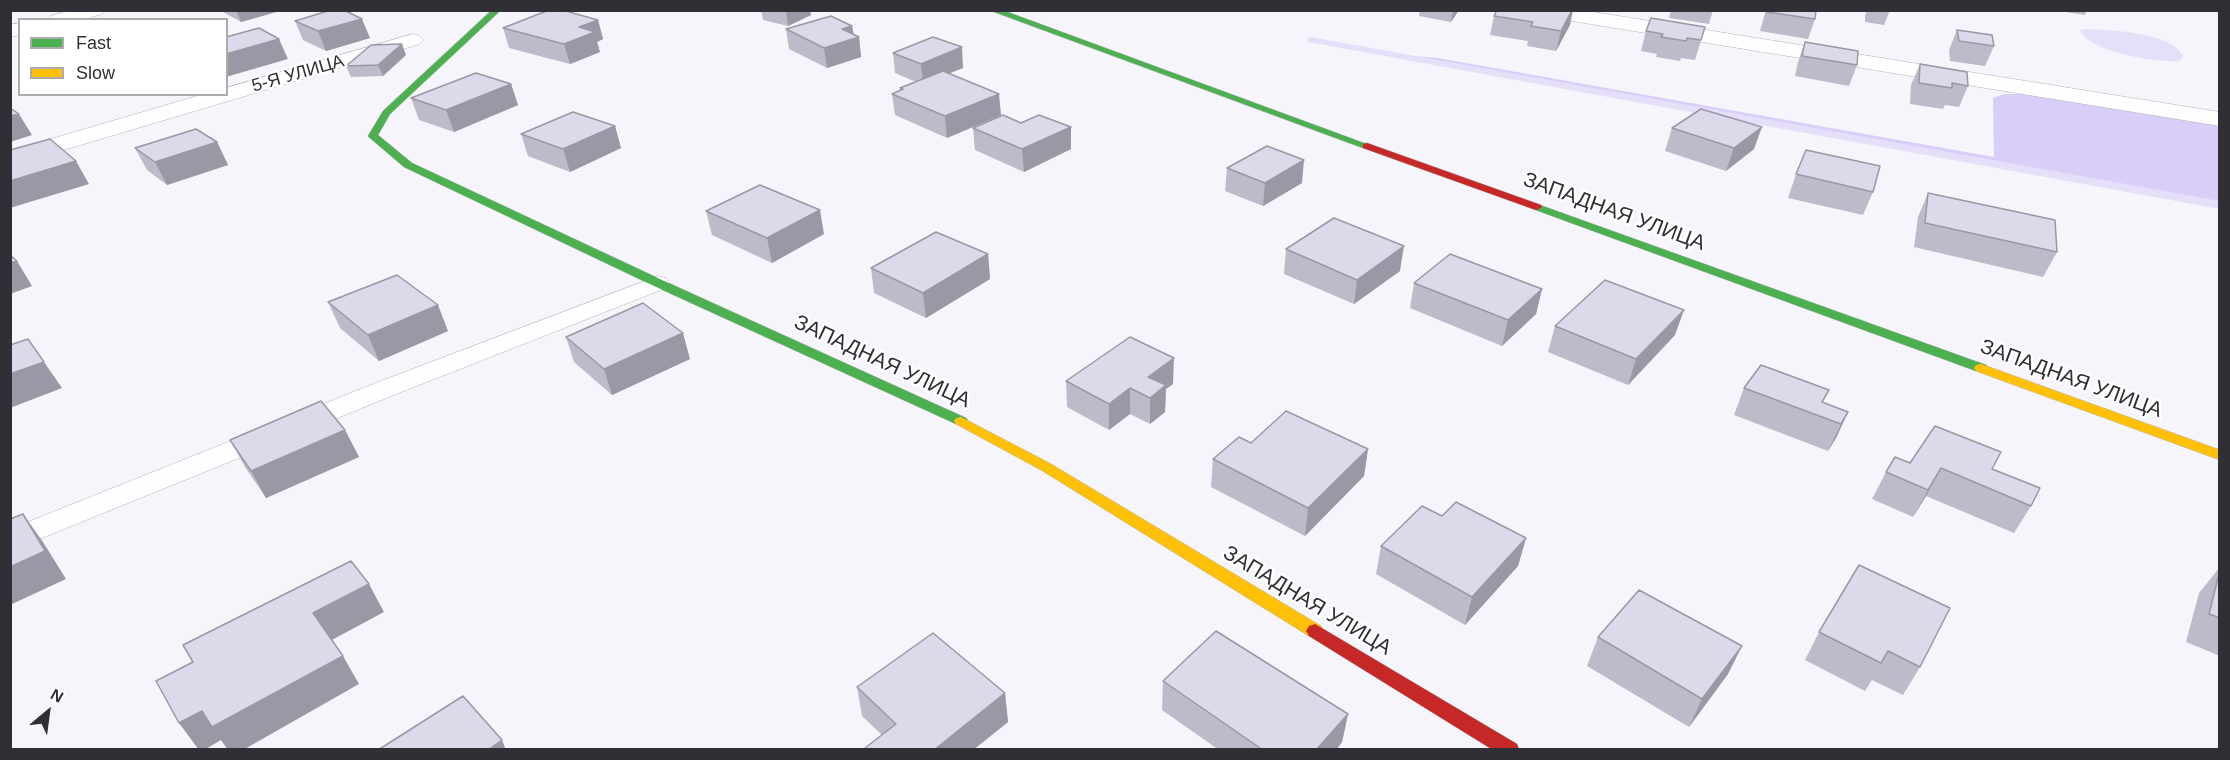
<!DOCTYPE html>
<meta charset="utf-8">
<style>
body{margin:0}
#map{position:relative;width:2230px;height:760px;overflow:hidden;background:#f6f5fb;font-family:Arial,sans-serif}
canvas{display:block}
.frame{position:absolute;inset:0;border:12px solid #302f35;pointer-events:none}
.legend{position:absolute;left:18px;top:18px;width:210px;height:78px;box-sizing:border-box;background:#fff;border:2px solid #acacae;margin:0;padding:8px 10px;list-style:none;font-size:18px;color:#302f35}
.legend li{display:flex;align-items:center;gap:12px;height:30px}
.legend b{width:30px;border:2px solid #acacae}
.north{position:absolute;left:18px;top:682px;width:60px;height:60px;-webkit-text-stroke:4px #fff;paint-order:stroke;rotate:29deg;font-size:16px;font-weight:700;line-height:24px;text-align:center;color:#302f35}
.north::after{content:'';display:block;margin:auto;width:21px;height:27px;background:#302f35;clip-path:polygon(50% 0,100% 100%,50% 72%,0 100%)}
</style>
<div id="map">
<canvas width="2230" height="760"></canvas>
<div class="frame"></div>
<ul class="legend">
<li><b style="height:8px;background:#4caf50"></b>Fast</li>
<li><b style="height:8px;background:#ffc107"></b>Slow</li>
</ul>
<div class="north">N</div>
</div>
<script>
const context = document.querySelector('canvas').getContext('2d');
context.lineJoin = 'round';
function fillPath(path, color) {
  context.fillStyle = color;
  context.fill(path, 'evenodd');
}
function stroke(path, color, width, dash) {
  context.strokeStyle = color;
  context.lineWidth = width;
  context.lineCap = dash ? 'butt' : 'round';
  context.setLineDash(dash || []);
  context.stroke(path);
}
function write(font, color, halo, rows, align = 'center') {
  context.font = font + ' Arial,sans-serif';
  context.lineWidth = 5;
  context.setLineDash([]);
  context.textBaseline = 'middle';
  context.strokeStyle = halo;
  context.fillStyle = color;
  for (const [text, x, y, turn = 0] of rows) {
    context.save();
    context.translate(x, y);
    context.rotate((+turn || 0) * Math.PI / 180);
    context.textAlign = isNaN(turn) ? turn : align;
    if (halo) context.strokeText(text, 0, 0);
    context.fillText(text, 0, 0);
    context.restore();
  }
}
fillPath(new Path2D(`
 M1391,54L1438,58L1994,157L1993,98L2005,94H2024L2210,124L2219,126V208L1390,56Z`), '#d9cef7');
fillPath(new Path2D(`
 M2086,29C2110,30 2172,32 2183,56L2180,61C2158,63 2088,52 2080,30Z`), '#e6dffa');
fillPath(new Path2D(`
 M1311,37L2220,201V209L1308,42L1306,40Z`), '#e6dffa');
const lane = new Path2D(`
 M658,276L666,278L669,283L666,288L399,393L10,551V529L381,381Z`);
const street = new Path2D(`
 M71,10H104L102,14L82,20H48L51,16Z
 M1532,10H1581L2220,112V126L1541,16L1534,14Z
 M20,23V35L10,37V25Z
 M413,34L420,36L423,40L420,44L10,166V151L204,94H226V88Z`);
const fast = new Path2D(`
 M492,10H501L390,114L378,135L412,163L662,280L966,418L968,421L966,424H956L654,286L404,167L370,138L368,136L383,111Z
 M989,10H1002L1372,146L1371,148H1363Z
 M1537,204L1986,365L1988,368L1986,371H1976L1533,209V205Z`);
const slow = new Path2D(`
 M1981,364L2220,450V460L1976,371L1974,368L1976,365Z
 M961,417L1051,464L1321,626L1324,631L1321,636L1315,638L1309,636L1041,470L956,424L954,421L956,418Z`);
const jam = new Path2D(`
 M1367,143L1541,205L1542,207L1537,210L1533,209L1363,148V144Z
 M1315,624L1517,744L1519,750H1493L1309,636L1306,631L1309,626Z`);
stroke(lane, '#b3b2b7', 1);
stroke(street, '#b3b2b7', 1);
stroke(fast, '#b3b2b7', 1);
stroke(slow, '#b3b2b7', 1);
stroke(jam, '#b3b2b7', 1);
fillPath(lane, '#fefefe');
fillPath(street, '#fefefe');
fillPath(fast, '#4caf50');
fillPath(slow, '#ffc107');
fillPath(jam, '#c62828');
fillPath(new Path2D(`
 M222,10H283L241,22L223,12Z
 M761,10H810L811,15L788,26L763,20Z
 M1420,10H1459L1451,22L1419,16Z
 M1671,10H1713L1709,24L1669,18Z
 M1766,10H1816L1815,19L1808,39L1760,31Z
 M1867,10H1890L1884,25L1865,22V16Z
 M2053,10H2087L2085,15Z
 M1494,16L1570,25L1556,51L1527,46L1528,41L1490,35Z
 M598,20L603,39L597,42L600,52L570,64L509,48L503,28Z
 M295,21L370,38L326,51L303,40Z
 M852,26L854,35L859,37L861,57L827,68L789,49L786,29Z
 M1705,27L1695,60L1681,58L1680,61L1656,57L1657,54L1641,51L1646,31Z
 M1957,30L1994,46L1985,66L1950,61L1949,50Z
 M1805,42L1857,65L1849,86L1795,76L1798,62Z
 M893,53L963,68L949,73L1001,115L947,138L895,115L892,94L900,90V88L916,82L895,73Z
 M406,55L383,76L351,77L346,66Z
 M1920,64L1968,86L1959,107L1945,105L1943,109L1910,104L1911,85Z
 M511,84L518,105L454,132L419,120L411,98Z
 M615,126L621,148L570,172L528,156L521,134Z
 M973,128L1071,149L1024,172L975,150Z
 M1672,128L1754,149L1726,171L1665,151Z
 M217,142L228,165L167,185L147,170L135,148Z
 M1227,168L1302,183L1263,206L1225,191Z
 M1796,174L1873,192L1863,215L1788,198Z
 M1928,193L2057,252L2043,277L1914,247L1918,217Z
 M706,211L824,234L772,263L712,235Z
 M1286,249L1400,271L1354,304L1284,274Z
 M988,254L990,279L926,318L874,293L871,268Z
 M1414,283L1542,289L1536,314L1502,346L1410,308Z
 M328,302L448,331L379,361L340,328Z
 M1555,326L1675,335L1628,385L1548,352Z
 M566,337L690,359L612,395L574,362Z
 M1066,381L1173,384L1166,389L1165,412L1150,424L1130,414L1109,430L1067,407Z
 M1744,388L1848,412L1836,438L1828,451L1734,415Z
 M345,430L359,457L266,498L245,467L230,440Z
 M1251,443L1368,449L1364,476L1305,536L1211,487L1213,459Z
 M1910,463L1992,469L2031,506L2014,533L1926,496L1913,517L1872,499L1886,472Z
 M1442,516L1526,538L1518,566L1465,625L1376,574L1381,546Z
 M1859,565L1920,667L1903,695L1872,680L1865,691L1805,660L1819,632Z
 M2220,567V656L2186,642L2199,593Z
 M1598,637L1728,674L1689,727L1587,666Z
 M1163,681L1348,714L1342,742L1336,750H1219L1162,710Z
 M857,687L1005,693L1008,722L973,750H865V748L882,735L862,716Z`), '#bebac9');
fillPath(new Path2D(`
 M236,10H283L241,22Z
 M786,10H810L811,15L788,26Z
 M1453,10H1459L1451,22Z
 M1572,10H1573L1570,25L1556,51L1561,31Z
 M362,19L370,38L326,51L318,31Z
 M598,20L603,39L597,42L600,52L570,64L564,44L579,27Z
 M852,26L854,38L859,37L861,57L827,68L824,48L842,29Z
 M279,39L288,59L226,77V54Z
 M402,44L406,55L383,76L378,65Z
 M962,47L963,68L923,84L921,64Z
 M511,84L518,105L454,132L446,110Z
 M999,94L1001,115L947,138L945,116Z
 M19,114L32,135L10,142V116Z
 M615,126L621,148L570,172L563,149Z
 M1071,127V149L1024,172L1022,149Z
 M1762,127L1754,149L1726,171L1734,148Z
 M217,142L228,165L167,185L155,162Z
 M1304,160L1302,183L1263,206L1265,183Z
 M76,161L89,184L10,208V181Z
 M820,210L824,234L772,263L767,238Z
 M1404,246L1400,271L1354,304L1357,280Z
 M988,254L990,279L926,318L923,293Z
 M17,261L32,286L10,294V263Z
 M1542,289L1536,314L1502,346L1508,320Z
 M438,305L448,331L379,361L368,335Z
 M1684,310L1675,335L1628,385L1636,359Z
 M683,333L690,359L612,395L604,369Z
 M1174,358L1173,384L1166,389L1165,412L1150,424V398L1148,377Z
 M44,362L62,388L10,408V374Z
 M1130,388V414L1109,430V404Z
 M1848,412L1836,438L1828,451L1841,424Z
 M345,430L359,457L266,498L251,471Z
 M1368,449L1364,476L1305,536L1308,508Z
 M1941,468L1926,496L1913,517L1928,490Z
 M23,514L43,542L66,579L10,605V567Z
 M1526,538L1518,566L1465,625L1472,597Z
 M369,584L384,612L330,641L313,613Z
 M1742,646L1728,674L1689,727L1702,699Z
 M343,656L359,684L243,750H228L221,740L204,750H199L179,723L202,711Z
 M1005,693L1008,722L973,750H934Z
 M1348,714L1342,742L1336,750H1316Z
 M502,740L506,750H488Z`), '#9b97a4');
const building = new Path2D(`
 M331,10H344L362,19L318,31L295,21Z
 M549,10H562L598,20L579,27L595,32L564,44L503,28Z
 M1497,10H1572L1561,31L1531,26L1533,22L1494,16Z
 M1767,10H1816L1815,19L1767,12Z
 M831,16L852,26L842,29L859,37L824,48L786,29Z
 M1651,18L1705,27L1701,40L1687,38L1686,41L1661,37L1663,34L1646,31Z
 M259,28L279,39L226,54V37Z
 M1957,30L1992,35L1994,46L1959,41Z
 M933,37L962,47L921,64L893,53Z
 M1805,42L1858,51L1857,65L1802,56Z
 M402,44L378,65L346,66L371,45Z
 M1920,64L1967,72L1968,86L1952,83V88L1919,83Z
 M943,71L999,94L945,116L892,94L903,89L900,88Z
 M476,73L511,84L446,110L411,98Z
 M10,108L19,114L10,116Z
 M1701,109L1762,127L1734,148L1672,128Z
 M573,112L615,126L563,149L521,134Z
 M1003,115L1021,123L1039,115L1071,127L1022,149L973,128Z
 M196,129L217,142L155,162L135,148Z
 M50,139L76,161L10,181V150Z
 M1267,146L1304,160L1265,183L1227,168Z
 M1806,150L1880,166L1873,192L1796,174Z
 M760,185L820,210L767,238L706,211Z
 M1928,193L2055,220L2057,252L1925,223Z
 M1334,218L1404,246L1357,280L1286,249Z
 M936,232L988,254L923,293L871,268Z
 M1450,254L1542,289L1508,320L1414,283Z
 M10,255L17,261L10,263Z
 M397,275L438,305L368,335L328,302Z
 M1605,280L1684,310L1636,359L1555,326Z
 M643,303L683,333L604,369L566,337Z
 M1130,337L1174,358L1148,377L1166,385L1150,398L1130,388L1109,404L1066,381Z
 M28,339L44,362L10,374V345Z
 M1761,365L1829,390L1822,402L1848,412L1841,424L1744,388Z
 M321,401L345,430L251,471L230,440Z
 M1286,411L1368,449L1308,508L1213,459L1239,437L1251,443Z
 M1935,426L2001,452L1992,469L2040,488L2031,506L1941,468L1928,490L1886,472L1895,457L1910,463Z
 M1456,502L1526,538L1472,597L1381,546L1422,506L1442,516Z
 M23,514L45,551L10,567V519Z
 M351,561L369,584L313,613L343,656L212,727L202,711L179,723L156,681L193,662L183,645Z
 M1859,565L1950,608L1920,667L1888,651L1881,663L1819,632Z
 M2220,570V618L2209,614Z
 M1639,590L1742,646L1702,699L1598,637Z
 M1216,631L1348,714L1316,750H1263L1163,681Z
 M933,633L1005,693L934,750H866L865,748L896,724L857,687Z
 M463,696L502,740L488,750H378Z`);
fillPath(building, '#ddd8ea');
stroke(building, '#9b97a4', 1.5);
write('18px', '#302f35', '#fff', [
 ["5-Я УЛИЦА",298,74,-16]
]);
write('21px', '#302f35', '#fff', [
 ["ЗАПАДНАЯ УЛИЦА",1614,212,20],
 ["ЗАПАДНАЯ УЛИЦА",882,362,25],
 ["ЗАПАДНАЯ УЛИЦА",2071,379,20],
 ["ЗАПАДНАЯ УЛИЦА",1307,601,31]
]);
</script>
